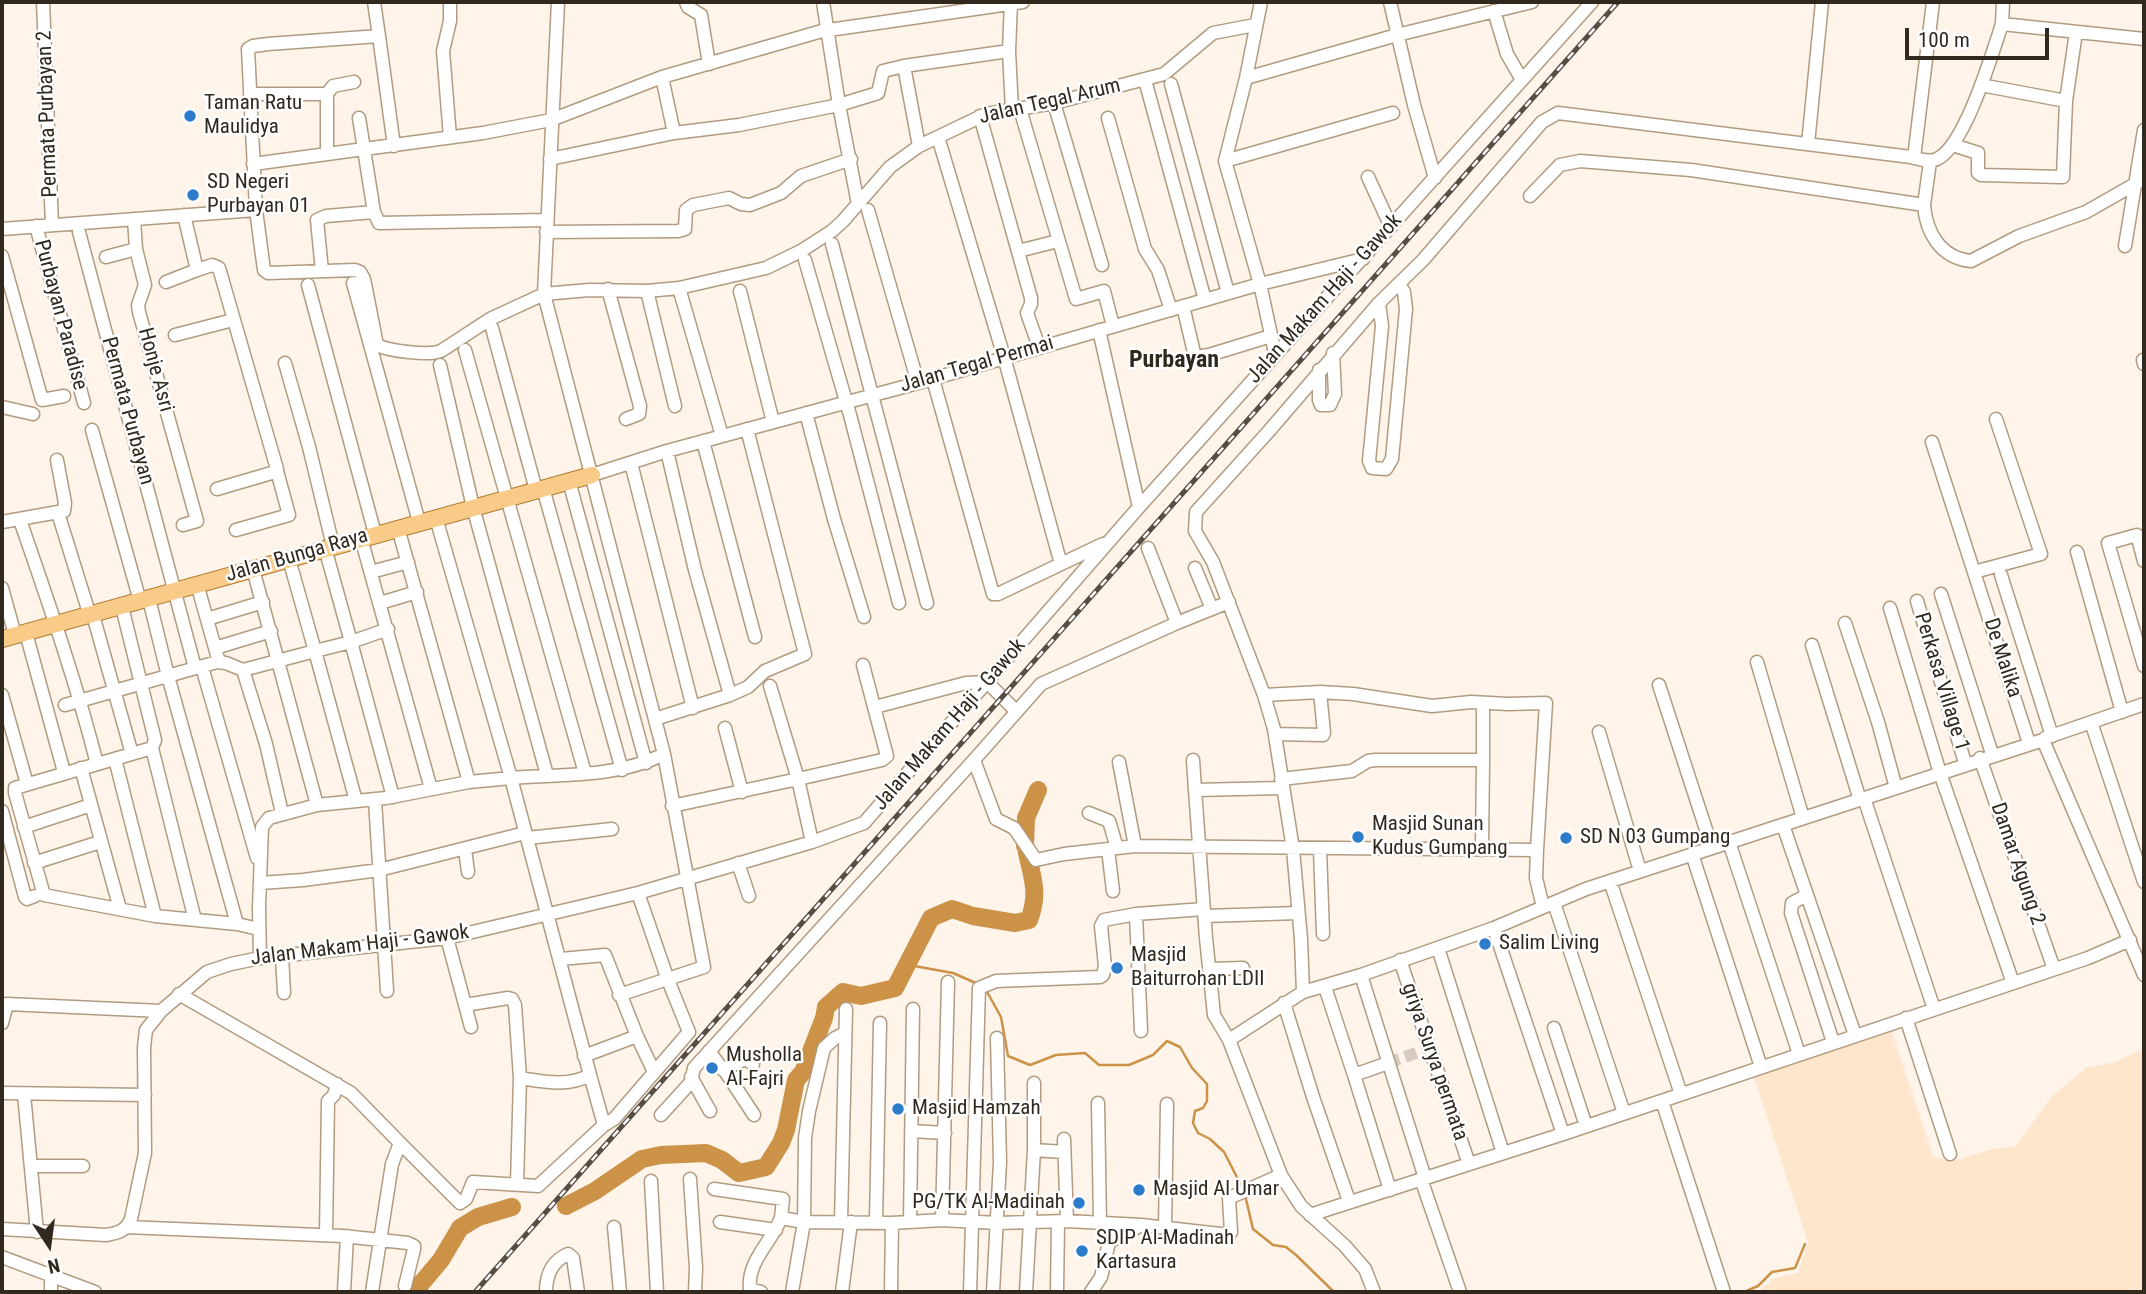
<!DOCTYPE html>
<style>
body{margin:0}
#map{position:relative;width:2146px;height:1294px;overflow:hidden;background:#fef4e9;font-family:"Roboto Condensed",sans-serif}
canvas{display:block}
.frame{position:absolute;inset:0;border:4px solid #31281e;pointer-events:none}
.north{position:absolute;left:14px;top:1210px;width:70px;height:70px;-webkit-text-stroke:5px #fff;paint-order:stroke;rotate:167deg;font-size:19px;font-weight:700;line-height:28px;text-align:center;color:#31281e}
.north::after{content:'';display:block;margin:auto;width:24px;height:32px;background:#31281e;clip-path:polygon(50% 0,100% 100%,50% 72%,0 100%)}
.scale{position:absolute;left:1905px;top:28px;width:144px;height:32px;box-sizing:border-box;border:4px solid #31281e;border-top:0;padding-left:9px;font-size:21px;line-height:24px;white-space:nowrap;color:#31281e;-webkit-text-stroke:5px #fff;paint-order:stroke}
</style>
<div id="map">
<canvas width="2146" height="1294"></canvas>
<div class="frame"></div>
<div class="north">N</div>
<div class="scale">100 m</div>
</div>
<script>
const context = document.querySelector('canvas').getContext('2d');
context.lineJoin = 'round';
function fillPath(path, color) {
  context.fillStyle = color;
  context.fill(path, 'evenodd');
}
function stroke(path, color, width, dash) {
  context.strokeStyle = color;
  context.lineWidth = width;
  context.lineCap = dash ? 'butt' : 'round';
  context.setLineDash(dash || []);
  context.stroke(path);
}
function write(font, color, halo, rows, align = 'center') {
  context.font = font + ' "Roboto Condensed",sans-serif';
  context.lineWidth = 5;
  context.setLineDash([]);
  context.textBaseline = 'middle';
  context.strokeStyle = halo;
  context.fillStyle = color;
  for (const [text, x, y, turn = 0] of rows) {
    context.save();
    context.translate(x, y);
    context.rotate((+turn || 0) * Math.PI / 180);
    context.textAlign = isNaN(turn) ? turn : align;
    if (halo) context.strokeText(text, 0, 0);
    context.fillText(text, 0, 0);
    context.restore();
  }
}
fillPath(new Path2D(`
 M1889,1024L1933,1156L1950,1162L1993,1149L2016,1146L2052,1096L2086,1068L2115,1062L2144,1049V1292H1757L1775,1278L1798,1273L1808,1242L1752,1071Z`), '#fde6cb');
stroke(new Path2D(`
 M909,965L953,973L978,984
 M986,990L1001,1017L1008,1056L1030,1065L1056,1055L1085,1053L1099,1065H1129L1153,1055L1167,1041L1180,1047L1192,1068L1207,1084V1101L1203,1108L1195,1111L1193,1123L1198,1133L1210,1139L1224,1152L1243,1189
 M1245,1195L1253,1229L1273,1245L1286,1247L1296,1255L1334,1292
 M1744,1292L1758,1286L1772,1272L1795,1268L1805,1244`), '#cc9348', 2.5);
stroke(new Path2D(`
 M1025,846L1026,818L1038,790
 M566,1206L595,1191L642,1159L661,1155L706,1153L722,1160L739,1173L766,1167L781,1143L786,1130L796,1080L803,1072L824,1018L826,1007L843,992L861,996L895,988L931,918L952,909L973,916L1015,923L1029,920C1039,895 1033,879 1027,853
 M414,1292L441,1260L460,1228L478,1217L512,1207`), '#cc9348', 18);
stroke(new Path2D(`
 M1388,1063L1430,1048`), '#d5cbc0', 12, [12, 6]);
const minor = new Path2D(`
 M43,2L52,225
 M374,2L379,36L268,44L253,46L248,49L256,210L264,270L268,273L355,270L360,272L364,279L377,345C389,351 429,356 441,351L490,319L544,294L589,290L647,291L679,288L766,268L801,251L832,231L843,221L890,167L919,146L986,114L1054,103L1164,74L1213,33L1255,25
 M558,2L544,294L664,754L704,967L619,995
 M686,2L688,7L701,15L709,64
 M823,2L839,105L878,93L883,71L904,66
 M1011,2L1009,51L1012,110
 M1261,2L1246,78L1225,161L1260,284L1275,353
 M1390,2L1414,105L1435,178
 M1494,11L1507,54L1522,80
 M2002,24L2003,2
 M379,36L394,146
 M662,77L674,133
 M1246,78L1397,35L1532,2
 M1145,80L1205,300
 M1171,84L1228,293
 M1981,85L2066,101
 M250,94H327L333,86L354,82
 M1054,103L1102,265
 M1020,109L1076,299L1104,291L1113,326
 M980,116L1031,298V304L1027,313L1039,347
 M359,118L374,212L379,223L546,220
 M1108,118L1145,249L1158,270L1171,310
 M450,137L443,51L450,21V2
 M938,137L1004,357L1059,557
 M1808,144L1822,2
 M1953,145L1978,153V173L1981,175L2063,177L2066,101L2076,32
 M919,146L904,66L1009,51
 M327,153V94
 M1914,158L1933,2
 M550,159L674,133L739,125L839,105L858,204
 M1225,161L1393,113
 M253,164L483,133L551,120L662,77L822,31L1023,2
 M1368,177L1391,227
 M1530,196L1560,165L1580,161L1691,170L1924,205C1926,233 1941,258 1971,261L2019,236L2086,212L2144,179
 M1924,205L1930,162
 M868,210L918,383
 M184,215L197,270L212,265L219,268L277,469L275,472L217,489
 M134,219L136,249L145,285L138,305L139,312L197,521L183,525
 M36,226L84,403
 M2,229L256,210
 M79,232L195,668
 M546,232L678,231L685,229L686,210L693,205L729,198L741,204L750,205L781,193L801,176L851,159
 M832,244L927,603
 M2125,246L2144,130
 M1018,251L1058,241
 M2,256L42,400L64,396
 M106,257L136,249
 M805,260L850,415L899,603
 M322,271L317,220L326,216L374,212
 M166,282L197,270
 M353,283L419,522
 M308,285L375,534
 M679,288L722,436
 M608,289L640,406L639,414L626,419
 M647,291L675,406
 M740,291L773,422
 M1379,303L1382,326L1369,461L1372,468L1386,469L1392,459L1406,309L1404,292L1399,284
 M1183,306L1195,357L1209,355L1271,336
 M492,328L536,490
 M1099,330L1139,507
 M175,335L233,320
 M465,350L585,773
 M2143,360L2144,364
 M285,363L309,447L333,546
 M440,365L473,507L547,775
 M1319,370V400L1321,405H1330L1335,394L1333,353
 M933,379L993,594H998L1103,544
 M2,407L33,414
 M806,413L834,519L864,617
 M92,430L140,601
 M703,441L755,637
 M1932,442L2029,743
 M667,451L695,570L730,695
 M631,463L693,708
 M592,475L667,451L918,383L1260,284L1363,259
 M569,481L646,763
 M543,488L622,770
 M58,513L90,616
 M436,518L511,778L469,782
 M20,520C48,601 76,681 97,764
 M2,522L64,511L65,503L57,460
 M236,530L289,515L277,471
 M361,538L431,789
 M325,548L351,642L388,629
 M1148,548L1177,623
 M2077,552L2122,712
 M2144,561L2137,535L2108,543L2144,666
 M1195,568L1212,609
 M253,569L317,805
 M371,572L408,562
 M1974,572L2041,554L1996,419
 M2001,575L2052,736
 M197,584L219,662
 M2,588L15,635
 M1941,594L1992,754
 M149,599L168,676L237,924
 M1917,601L1965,763
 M380,603L417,592
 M122,607L155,740L152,748L195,920
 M1890,608L1940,773L2013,983
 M93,615L132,754
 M207,619L263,602
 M1845,623L1878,722L1896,788
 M26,633L64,772
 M1812,645L1860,800
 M215,648L271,631
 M1757,662L1803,818
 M202,667L257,858
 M243,670L266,744L282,813
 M1659,685L1712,848
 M2,695L27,784
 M1264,695L1320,692L1353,694L1432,706L1471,702L1508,704L1546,703L1537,850
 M65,705L217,662L226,663L243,670L315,651L289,559
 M875,707L966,683L987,682L1016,711
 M655,719L730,695L748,687L765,671L805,654L747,429
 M2091,722L2144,882
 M725,728L742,792
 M1599,732L1640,871
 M1275,734L1323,735L1324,733L1320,692
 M2045,738L2144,704
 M152,748L15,788V793L44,895L155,916L237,924L259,929
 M1980,758L2054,969
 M115,759L155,916
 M974,760L996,819L1014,828L1036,860L1064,854L1135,846L1537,850L1536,878L1543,907
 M1193,760L1195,790
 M1483,760V703
 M1119,762L1135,846
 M81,768L120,909
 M1281,779L1352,771L1368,761L1375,760H1483L1482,850
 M1282,788L1195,790L1206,938L1214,1015L1229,1040L1281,1175L1301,1206L1345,1246L1365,1269L1374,1292
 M1864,798L1934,1009
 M375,800L387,991
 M356,801L315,651L351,642L393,797
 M672,806L798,779L770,686
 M2,811L25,897L27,899L35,896
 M1089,813L1109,821L1117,848
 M1783,825L1855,1035
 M24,827L91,805
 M527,838L612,829
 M812,842L798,779L882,760L887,756L863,665
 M1729,842L1799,1054
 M465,849L468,872
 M1108,849L1113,891
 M1320,849L1323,934
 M1692,854L1761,1067
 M34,863L100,842
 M738,863L749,896
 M1610,881L1681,1094
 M260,883L303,880L379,870L525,833
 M1807,895L1792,903L1791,913L1833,1042
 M1554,903L1624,1113
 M1136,914L1141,1031
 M1205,916L1298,913
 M1494,928L1563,1134
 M447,938L471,1027
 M1438,948L1503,1153
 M282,956L284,993
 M260,958L259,907L262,827L269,818L317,805L386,798L469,782L398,528
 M561,959L605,955L637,1036L584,1056
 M1400,960L1469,1164
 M1209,969L1243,968
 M1361,975L1425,1178
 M1325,987L1354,1075L1388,1063
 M1303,992L1301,939L1293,849L1274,729L1264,695L1213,562L1195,531L1196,512L1269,431L1379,303L1423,260L1542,122L1558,113L1911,157C1919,159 1929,163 1937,159C1965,146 1992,54 2002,24L2144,39
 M179,994L351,1093L400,1143
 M1284,1003L1313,1097L1349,1201
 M465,1005L508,998L512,999L515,1005L520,1078L517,1184
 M1906,1018L1950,1154
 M2,1023L7,1004L161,1011
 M1554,1028L1586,1126
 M637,1036L654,1072
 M1229,1040L1303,992L1361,975L1494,928L1586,889L2043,740L2144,975
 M709,1051L723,1070L745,1059L753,1064
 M725,1071L754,1115
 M590,1075L511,778C562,774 617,778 664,754
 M1354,1075L1390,1190
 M691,1077L710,1111
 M520,1078C545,1082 568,1087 590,1075L604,1125
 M2,1093L145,1095
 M24,1094L37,1232
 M1662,1101L1724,1292
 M1098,1103L1100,1223
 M661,1115L691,1082L694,1068L974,760L1041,684L1177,623L1229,602
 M911,1131L945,1133
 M1064,1139L1067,1221
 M1034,1150L1064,1152
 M31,1166H83
 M690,1179L696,1268L695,1292
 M1421,1179L1460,1292
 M651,1181L657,1292
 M714,1189L783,1199L781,1218
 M1310,1215L1563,1134L2088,958L2130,940
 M942,1220L948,982
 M876,1221L880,1023
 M720,1222L776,1230
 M841,1222L846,1009
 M910,1222L913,1009
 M126,1227L343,1236L408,1243L414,1246V1249L405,1286
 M614,1227L620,1292
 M1165,1228L1167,1104
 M2,1229L106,1235C118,1233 126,1231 131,1219L145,1153L144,1047L146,1030L161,1011L207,972L231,964L260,958L447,938L638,893L812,842L864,823L1139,507L1592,2
 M326,1235L328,1101L334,1095L337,1084
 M2,1257L95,1292
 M51,1292V1275
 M344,1292L347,1236
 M372,1292L392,1164L400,1143L460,1203L466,1199L473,1182L538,1186L604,1125L614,1119L689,1032L668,980L638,893
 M546,1292C546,1275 552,1261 568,1254L573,1258L578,1292
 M761,1292L750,1289C747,1261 771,1243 781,1218L804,1222L892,1223L942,1220L997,1223L1067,1221L1141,1225L1229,1235L1231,1232L1229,1198L1281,1175
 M792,1292L804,1222L805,1138L809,1111L824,1048L835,1038L845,1033
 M842,1292L851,1222
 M891,1292L892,1223
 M970,1292L979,988L996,981L1100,977L1103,975L1105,966L1101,926L1104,920L1136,914L1204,909
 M993,1292L1000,1162L997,1038
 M1026,1292L1034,1150V1083
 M1057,1292L1058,1222
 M1091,1292L1101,1277L1109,1242L1138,1227`);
const major = new Path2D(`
 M2,639L592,475`);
stroke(minor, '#b19b81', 15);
stroke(major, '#b07c31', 18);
stroke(minor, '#fff', 12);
stroke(major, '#f9cb89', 16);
const rail = new Path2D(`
 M475,1292L1618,2`);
stroke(rail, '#564d43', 5);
stroke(rail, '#fff', 2.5, [8]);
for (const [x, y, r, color] of [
 [190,116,7,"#2c7ccb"],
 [193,195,7,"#2c7ccb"],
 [1358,837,7,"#2c7ccb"],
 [1566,838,7,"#2c7ccb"],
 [1485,944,7,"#2c7ccb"],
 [1117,968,7,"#2c7ccb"],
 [712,1068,7,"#2c7ccb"],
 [898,1109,7,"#2c7ccb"],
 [1139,1190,7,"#2c7ccb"],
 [1079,1203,7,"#2c7ccb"],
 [1082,1251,7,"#2c7ccb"]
]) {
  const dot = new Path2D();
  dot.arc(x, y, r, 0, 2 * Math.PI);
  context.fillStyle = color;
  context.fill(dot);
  stroke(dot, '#fff', 2.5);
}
write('21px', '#31281e', '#fff', [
 ["Jalan Tegal Arum",1050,102,-13],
 ["Permata Purbayan 2",48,114,-92],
 ["Jalan Makam Haji - Gawok",1325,299,-48],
 ["Purbayan Paradise",60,315,75],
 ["Jalan Tegal Permai",977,365,-16],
 ["Honje Asri",155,370,75],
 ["Permata Purbayan",127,411,75],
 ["Jalan Bunga Raya",297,556,-16],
 ["De Malika",2002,658,72],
 ["Perkasa Village 1",1941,682,73],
 ["Jalan Makam Haji - Gawok",950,725,-49],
 ["Damar Agung 2",2017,864,71],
 ["Jalan Makam Haji - Gawok",360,946,-7],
 ["griya Surya permata",1434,1062,71]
]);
write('21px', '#31281e', '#fff', [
 ["Taman Ratu",204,104],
 ["Maulidya",204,128],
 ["SD Negeri",207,183],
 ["Purbayan 01",207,207],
 ["Masjid Sunan",1372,825],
 ["Kudus Gumpang",1372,849],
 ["SD N 03 Gumpang",1580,838],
 ["Salim Living",1499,944],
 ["Masjid",1131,956],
 ["Baiturrohan LDII",1131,980],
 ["Musholla",726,1056],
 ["Al-Fajri",726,1080],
 ["Masjid Hamzah",912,1109],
 ["Masjid Al Umar",1153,1190],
 ["PG/TK Al-Madinah",1065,1203,"right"],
 ["SDIP Al-Madinah",1096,1239],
 ["Kartasura",1096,1263]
], 'left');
write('bold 24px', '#31281e', '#fff', [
 ["Purbayan",1174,361]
]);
</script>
